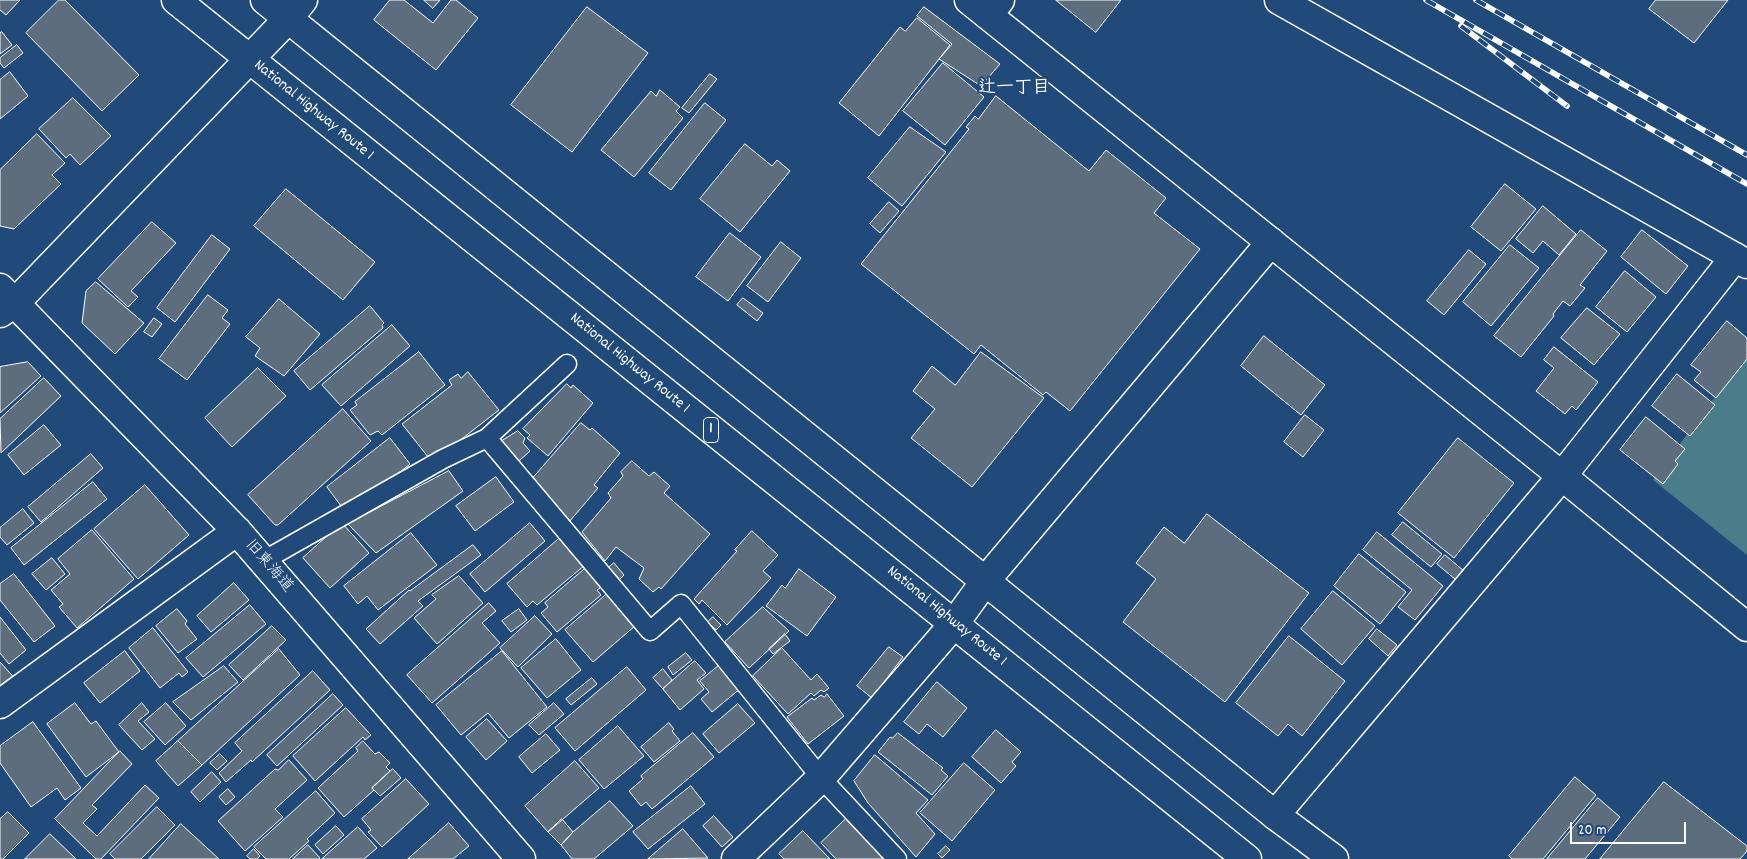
<!DOCTYPE html>
<meta charset="utf-8">
<style>
body{margin:0}
#map{position:relative;width:1747px;height:859px;overflow:hidden;background:#1f4a7a;font-family:Dekko,sans-serif}
canvas{display:block}
.scale{position:absolute;left:1570px;top:822px;width:116px;height:22px;box-sizing:border-box;border:2px solid #fff;border-top:0;padding-left:6px;font-size:15px;line-height:18px;white-space:nowrap;color:#fff;-webkit-text-stroke:4px #1f4a7a;paint-order:stroke}
</style>
<div id="map">
<canvas width="1747" height="859"></canvas>
<div class="scale">20 m</div>
</div>
<script>
const context = document.querySelector('canvas').getContext('2d');
context.lineJoin = 'round';
function fillPath(path, color) {
  context.fillStyle = color;
  context.fill(path, 'evenodd');
}
function stroke(path, color, width, dash) {
  context.strokeStyle = color;
  context.lineWidth = width;
  context.lineCap = dash ? 'butt' : 'round';
  context.setLineDash(dash || []);
  context.stroke(path);
}
function write(font, color, halo, rows, align = 'center') {
  context.font = font + ' Dekko,"Klee One",sans-serif';
  context.lineWidth = 4;
  context.setLineDash([]);
  context.textBaseline = 'middle';
  context.strokeStyle = halo;
  context.fillStyle = color;
  for (const [text, x, y, turn = 0] of rows) {
    context.save();
    context.translate(x, y);
    context.rotate((+turn || 0) * Math.PI / 180);
    context.textAlign = isNaN(turn) ? turn : align;
    if (halo) context.strokeText(text, 0, 0);
    context.fillText(text, 0, 0);
    context.restore();
  }
}
fillPath(new Path2D(`
 M1747,354V555L1653,480Z`), '#497d8a');
const building = new Path2D(`
 M0,0H20L6,15L0,10Z
 M59,0H65L139,75L102,111L26,33Z
 M390,0H404L433,23L451,0H456L478,18L436,70L374,20Z
 M424,0H440L433,8Z
 M1056,0H1121L1096,32Z
 M1656,0H1728L1694,43L1649,9Z
 M587,7L648,53L572,152L511,105Z
 M924,7L1000,64L981,86L939,59L952,44L917,16Z
 M917,18L950,45L879,136L839,103L900,27L905,31Z
 M2,32L12,45L0,54V33Z
 M17,45L23,53L4,68L0,63V58Z
 M943,63L984,97L945,145L903,111Z
 M10,72L28,96L0,119V80Z
 M710,74L717,79L689,113L682,108Z
 M660,90L680,107L676,111L683,118L634,177L601,150L651,91L656,96Z
 M996,96L1089,171L1106,150L1166,198L1154,213L1200,249L1070,411L1046,392L1043,395L981,345L974,354L861,264L969,129L966,127L975,116L978,119Z
 M73,98L111,136L80,165L70,154L66,158L39,129Z
 M705,103L726,120L671,190L649,173Z
 M910,127L946,152L902,206L868,178Z
 M37,134L65,163L52,175L61,184L14,229L0,226V170Z
 M745,144L772,166L777,160L790,171L740,232L700,199Z
 M1505,184L1536,209L1501,251L1471,227Z
 M286,189L375,262L343,300L254,226Z
 M889,202L899,211L880,233L870,224Z
 M1543,206L1576,234L1559,255L1543,241L1533,253L1516,239Z
 M152,222L176,243L131,291L138,297L128,307L98,279Z
 M1581,230L1607,251L1580,285L1585,288L1570,306L1563,301L1553,314L1554,316L1521,357L1494,336Z
 M1642,230L1688,266L1666,294L1621,257Z
 M730,233L761,257L728,301L696,277Z
 M212,235L230,249L175,322L157,308Z
 M781,242L801,258L768,302L747,286Z
 M1510,245L1539,268L1491,326L1463,302Z
 M1469,250L1486,264L1444,315L1427,301Z
 M1625,271L1656,297L1627,332L1596,307Z
 M96,282L144,323L115,354L82,323L86,291Z
 M208,295L228,310L222,318L230,324L187,380L159,359Z
 M743,298L763,313L757,321L737,305Z
 M279,299L320,334L284,376L255,356L260,348L246,337Z
 M370,306L384,323L382,325L383,328L310,390L294,371Z
 M1587,308L1620,334L1594,365L1561,338Z
 M154,318L162,324L152,337L144,332Z
 M1727,321L1747,338V359L1716,398L1694,380L1701,372L1691,365Z
 M392,325L410,346L341,406L322,385Z
 M1264,336L1325,385L1301,415L1241,366Z
 M1554,347L1598,382L1576,410L1572,406L1565,414L1536,391L1554,368L1544,360Z
 M419,352L445,385L382,435L378,431L370,435L350,410L357,405L355,402Z
 M981,352L1044,398L972,487L911,438L935,409L913,391L932,366L955,385Z
 M28,362L41,376L0,413V367Z
 M258,368L286,396L232,447L205,418Z
 M468,372L499,410L432,462L402,424L452,385L449,380L458,374L461,378Z
 M1677,374L1715,405L1690,436L1652,406Z
 M44,378L61,396L1,453L0,419Z
 M567,384L571,388L573,385L593,403L548,456L527,438L530,435L523,429Z
 M343,409L371,441L278,525H275L248,495Z
 M1305,415L1324,430L1303,457L1284,442Z
 M1646,417L1685,449L1675,461L1678,464L1663,484L1620,450Z
 M581,423L590,430L592,428L620,453L594,485L598,488L569,522L533,478Z
 M44,425L61,445L24,475L8,455Z
 M518,431L525,438L523,443L530,451L519,461L502,441Z
 M390,438L410,464L367,498L341,506L327,487Z
 M1458,438L1514,483L1454,558L1398,513Z
 M91,454L103,468L41,522L28,507Z
 M632,461L649,476L654,472L670,486L664,493L710,534L661,589L659,587L653,592L639,579L644,568L616,547L605,561L582,532L611,498L608,493L623,476L621,472Z
 M449,471L463,491L376,553L348,524Z
 M496,477L514,502L475,531L456,506Z
 M93,482L107,499L24,565L11,548Z
 M145,485L189,535L138,579L94,529Z
 M23,509L34,523L7,545L0,537V528Z
 M1207,514L1309,593L1225,702L1123,622L1156,579L1136,563L1164,527L1184,543Z
 M1403,522L1442,554L1431,567L1392,535Z
 M342,523L369,553L330,588L303,558Z
 M530,523L545,541L485,592L470,574Z
 M92,530L134,579L77,628L59,607L63,604L51,590L70,574L58,559Z
 M752,531L778,555L763,571L771,578L727,625L702,600L699,604L694,599L737,551L735,550Z
 M1377,532L1443,586L1415,620L1398,607L1412,590L1363,550Z
 M411,533L437,565L378,610L367,596L358,604L344,586Z
 M561,537L585,565L537,605L533,601L527,607L507,584Z
 M473,545L481,555L418,601L423,606L380,644L366,629L409,590L410,591L414,588Z
 M1359,554L1406,592L1380,624L1334,586Z
 M1445,555L1464,571L1456,580L1437,564Z
 M52,558L65,574L46,590L32,574Z
 M614,563L624,575L616,583L606,570Z
 M587,567L603,586L597,590L601,595L557,632L541,613L548,607L545,603Z
 M799,569L836,597L807,636L766,606L782,585L785,588Z
 M14,574L55,626L34,642L0,600V584Z
 M459,576L483,603L437,644L414,618L436,599L432,595Z
 M234,583L249,600L211,632L197,616Z
 M1333,591L1375,626L1342,665L1301,629Z
 M607,594L635,626L593,662L565,630Z
 M489,603L496,611L482,623L500,643L432,703L407,675Z
 M250,605L266,624L203,677L186,658Z
 M763,607L789,631L749,668L725,642Z
 M177,609L187,621L185,624L197,639L178,653L156,626Z
 M519,609L527,620L511,632L502,621Z
 M535,616L552,634L518,667L500,648Z
 M0,617L26,650L9,664L0,653Z
 M713,617L721,625L716,630L708,622Z
 M272,626L286,640L243,680L229,665Z
 M153,628L188,672L182,677L179,673L160,688L129,648Z
 M1377,629L1397,645L1388,656L1369,639Z
 M785,634L790,641L773,654L769,649Z
 M1289,636L1345,681L1302,736L1288,724L1278,736L1236,703Z
 M556,639L581,670L547,698L521,668Z
 M889,647L903,657L872,698L857,686Z
 M782,648L811,680L817,674L829,688L824,692L821,690L814,696L811,693L788,714L753,676Z
 M279,649L300,675L202,765L178,741Z
 M125,651L140,671L100,703L84,683Z
 M502,651L547,707L509,738L488,713L461,735L436,705Z
 M686,653L692,660L673,675L668,667Z
 M695,661L706,673L697,680L704,689L680,710L663,689Z
 M0,662L18,682L0,698Z
 M721,664L741,688L712,712L701,699L709,692L700,681Z
 M224,666L238,682L191,720L173,702Z
 M627,667L646,690L575,751L555,728Z
 M663,669L672,680L663,689L653,678Z
 M313,671L330,690L252,762L251,760L226,782L219,773L242,751L235,743Z
 M592,678L597,684L571,705L566,699Z
 M937,682L967,708L943,737L927,724L919,734L904,722Z
 M333,694L343,705L277,766L267,755Z
 M827,694L844,716L808,744L787,717L812,698L814,700L821,695L824,697Z
 M75,703L91,724L96,721L119,752L86,777L47,724Z
 M142,703L149,712L138,721L155,739L142,750L119,725Z
 M166,703L186,726L165,745L144,722Z
 M554,703L564,714L539,735L529,725Z
 M738,704L755,723L719,753L703,734Z
 M346,708L371,735L365,740L363,737L315,781L293,756Z
 M487,719L507,741L486,760L466,737Z
 M33,722L81,788L65,800L57,788L31,807L0,763V746Z
 M669,723L674,729L672,731L680,741L654,762L641,747Z
 M618,726L644,756L604,789L579,760Z
 M996,730L1021,752L1012,762L1016,766L1001,783L972,757Z
 M693,733L714,757L652,809L646,802L641,806L629,791L643,779L641,776Z
 M898,733L943,768L941,770L948,776L932,795L878,752L890,737L892,738Z
 M546,734L560,750L532,773L519,757Z
 M178,741L202,765L178,786L156,761Z
 M363,741L375,754L379,752L390,763L386,767L390,771L372,788L374,790L344,817L318,788L358,751L356,748Z
 M120,751L132,764L92,805L97,809L83,823L97,836L145,785L159,798L101,859H96L55,819Z
 M220,754L227,761L217,770L210,763Z
 M875,755L928,800L916,813L935,834L916,857L868,803L854,781Z
 M289,760L307,780L275,809L283,817L245,851L218,821L275,769L278,770Z
 M575,761L599,788L548,832L525,806Z
 M964,763L995,790L952,841L920,813Z
 M393,769L401,778L380,796L372,788Z
 M212,772L221,782L200,802L191,792Z
 M1575,777L1596,795L1543,859H1512L1509,856Z
 M406,779L429,804L382,847L368,832L371,830L362,819Z
 M1664,782L1747,846V851L1740,859H1600Z
 M691,786L705,804L648,849L633,832Z
 M228,789L235,797L226,805L219,797Z
 M316,791L335,813L307,839L309,841L289,859H266L254,847Z
 M1598,798L1620,817L1585,859H1547Z
 M610,801L633,826L594,859H572L561,845L573,832Z
 M157,807L175,825L141,859H115L110,854Z
 M8,812L29,833L3,859H0V819Z
 M714,816L733,837L722,847L703,826Z
 M849,816L867,835L865,838L885,859H836L821,843Z
 M562,819L573,832L561,845L548,832Z
 M449,823L469,846L453,859H408Z
 M181,824L219,859H149Z
 M336,826L344,835L323,854L315,845Z
 M358,827L377,848L364,859H322Z
 M683,829L708,858L648,859Z
 M803,831L830,859H784L779,854Z
 M50,834L76,859H25Z
 M308,845L320,858L319,859H293Z
 M946,846L950,850L942,858L938,854Z
 M254,849L260,856L257,859H250L247,856Z`);
fillPath(building, '#5c6d7d');
stroke(building, '#fff', 1);
const service = new Path2D(`
 M487,438L650,631L681,604L821,778L897,859
 M263,561L443,459L487,438L567,364`);
const minor = new Path2D(`
 M1279,0L1747,264
 M988,15L1000,0
 M0,704L237,531
 M1275,815L1562,476L1735,257
 M736,859L821,778L954,624L986,580L1271,242`);
const tertiary = new Path2D(`
 M969,0L1562,476L1747,627
 M0,288L237,531L521,859
 M0,313L15,303L288,19L303,0`);
const trunk = new Path2D(`
 M176,0L1247,859
 M265,0L1275,815L1334,859`);
stroke(service, '#fff', 21);
stroke(minor, '#fff', 31);
stroke(tertiary, '#fff', 31);
stroke(trunk, '#fff', 31);
stroke(service, '#1f4a7a', 18);
stroke(minor, '#1f4a7a', 28);
stroke(tertiary, '#1f4a7a', 28);
stroke(trunk, '#1f4a7a', 28);
const rail = new Path2D(`
 M1426,0L1747,184
 M1476,0L1747,155
 M1461,26L1567,106`);
stroke(rail, '#fff', 5.5);
stroke(rail, '#1f4a7a', 4, [11]);
for (const [x, y, w] of [
 [711,430,15]
]) {
  const box = new Path2D();
  box.roundRect(x - w / 2, y - 12.5, w, 25, 4);
  context.fillStyle = '#1f4a7a';
  context.fill(box);
  stroke(box, '#fff', 1);
}
write('bold 15px', '#fff', null, [
 ["1",711,430]
]);
write('16px', '#fff', '#1f4a7a', [
 ["National Highway Route 1",313,111,39],
 ["National Highway Route 1",629,364,39],
 ["旧東海道",268,567,49],
 ["National Highway Route 1",946,617,39]
]);
write('bold 18px', '#fff', '#1f4a7a', [
 ["辻一丁目",1014,90]
]);
</script>
